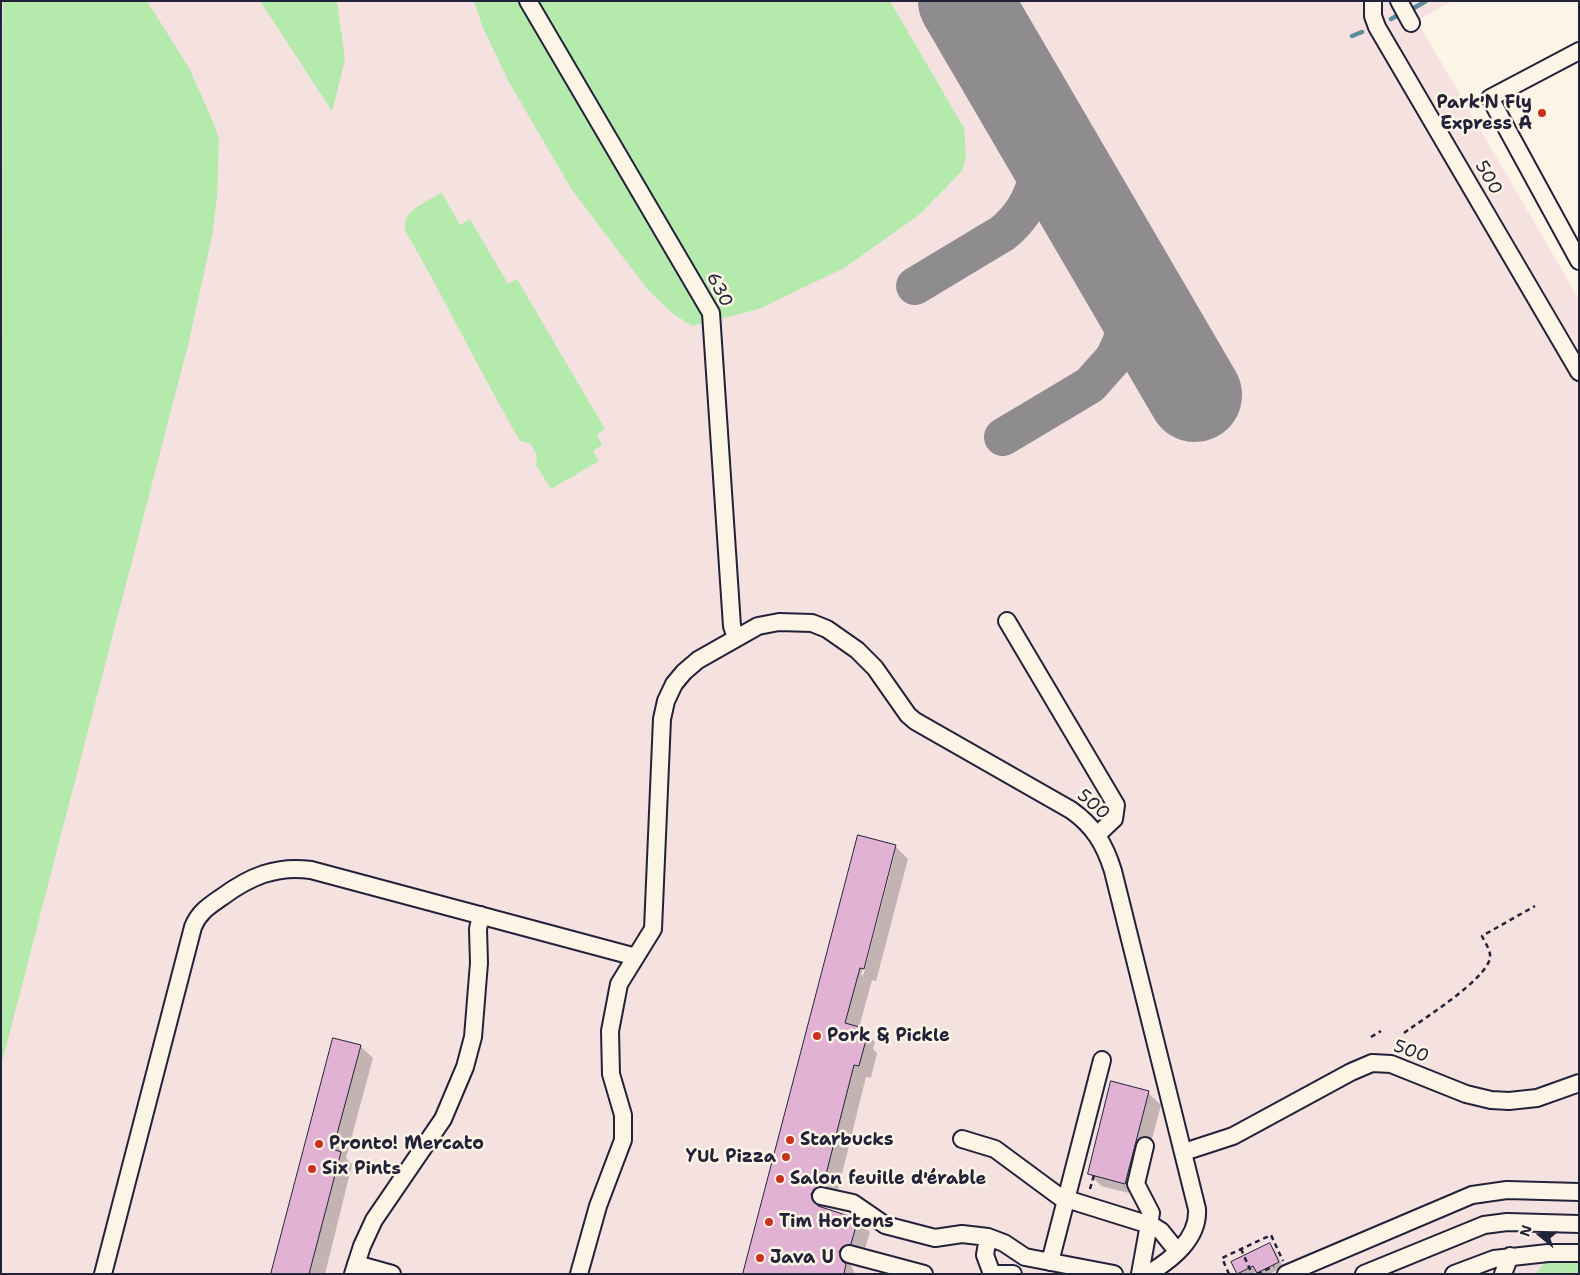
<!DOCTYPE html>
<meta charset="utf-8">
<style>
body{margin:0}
#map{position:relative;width:1580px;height:1275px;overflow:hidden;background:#fcf5e5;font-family:"Shantell Sans",sans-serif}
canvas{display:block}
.frame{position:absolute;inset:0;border:2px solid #22223b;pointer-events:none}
.north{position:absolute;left:1515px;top:1210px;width:50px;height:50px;-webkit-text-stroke:4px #fcf5e5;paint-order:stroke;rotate:287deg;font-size:14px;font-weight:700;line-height:20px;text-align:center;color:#22223b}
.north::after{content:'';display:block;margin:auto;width:18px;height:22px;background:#22223b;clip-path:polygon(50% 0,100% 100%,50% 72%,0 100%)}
</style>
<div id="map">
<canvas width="1580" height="1275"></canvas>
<div class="frame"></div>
<div class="north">N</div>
</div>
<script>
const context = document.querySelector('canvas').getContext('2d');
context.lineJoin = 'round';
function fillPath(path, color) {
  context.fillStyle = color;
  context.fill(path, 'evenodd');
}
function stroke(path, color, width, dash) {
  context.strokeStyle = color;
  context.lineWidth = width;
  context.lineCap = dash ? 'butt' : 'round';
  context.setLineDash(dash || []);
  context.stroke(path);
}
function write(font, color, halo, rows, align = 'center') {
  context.font = font + ' "Shantell Sans",sans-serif';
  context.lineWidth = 5;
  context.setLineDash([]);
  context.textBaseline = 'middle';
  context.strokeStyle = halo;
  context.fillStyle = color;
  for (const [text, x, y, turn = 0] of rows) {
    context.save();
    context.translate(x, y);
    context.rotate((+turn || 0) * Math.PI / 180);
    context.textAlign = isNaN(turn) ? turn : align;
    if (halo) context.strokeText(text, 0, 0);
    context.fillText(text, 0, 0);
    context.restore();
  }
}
fillPath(new Path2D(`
 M1,1H1452L1417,21L1579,299V1274H1Z`), '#f4e1e0');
fillPath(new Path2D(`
 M3,1H147L189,68L214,124L219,139L217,197L212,236L189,341L1,1066Z
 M260,1H337L345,60L332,111Z
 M474,1H890L964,128L966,156L962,171L919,215L844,268L759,309L692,326L672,313L648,290L572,190L510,84L483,28Z
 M442,193L460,225L470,219L508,284L517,279L605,429L597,434L602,445L593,451L599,461L551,489L536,465L537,456L531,444L520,441C480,372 446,301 406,232C399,211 428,201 442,193Z
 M1562,1261L1579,1262V1274H1536L1544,1263Z`), '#b4ebad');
fillPath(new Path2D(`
 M858,837L895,846L908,859L876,981L872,980L859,1028L875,1042L873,1049L877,1053L871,1078L866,1077L836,1198L826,1201L823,1207L858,1220L870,1232L863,1256L855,1259L851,1265L855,1274H744ZM893,853H895L863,976L861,975Z
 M360,1046L373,1058L346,1158L352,1165L325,1274H272Z
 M1148,1093L1161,1105L1137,1195L1101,1186L1089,1173Z
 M1270,1245L1275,1250L1283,1267L1269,1274H1259L1257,1271L1252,1274L1238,1273Z`), '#0003');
stroke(new Path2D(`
 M1414,8L1426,1
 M1391,19L1400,14
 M1352,36L1362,32`), '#5c8b9e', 4.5);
stroke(new Path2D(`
 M915,286L1003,233C1035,207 1049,162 1032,123C1026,109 1017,96 1009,83V77
 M1003,437L1090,385L1114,358L1121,343L1126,325L1127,297L1118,269L1051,155L1049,145`), '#8f8c90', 38);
stroke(new Path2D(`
 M965,1L1195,395`), '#8f8c90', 94);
const building = new Path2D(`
 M858,835L896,845L864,969L860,968L845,1023L863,1028L861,1038L866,1040L859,1066L854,1065L823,1186L814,1189L811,1194L812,1199L818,1206L858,1219L851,1244L842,1247L839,1252L842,1261L846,1264L844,1274H743Z
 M333,1038L361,1045L333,1149L341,1152L309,1274H271Z
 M1111,1081L1149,1091L1125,1184L1088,1174Z
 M1270,1243L1279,1262L1257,1273L1253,1266L1237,1274L1231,1262Z`);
fillPath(building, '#e1b2d3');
stroke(building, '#22223b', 1);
const minor = new Path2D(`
 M528,1L711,313L732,626L736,638
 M1373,1V16L1377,27L1579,372
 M1399,1L1411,23
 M1579,51L1490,98L1579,261
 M1007,621L1116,805L1114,819L1097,835
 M962,1139L995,1149L1060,1197L1153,1226L1161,1231L1177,1251
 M1184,1152L1233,1136L1351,1072L1372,1063L1391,1064L1466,1094L1491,1100L1509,1101L1537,1098L1579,1083
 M821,1196L853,1203L885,1225L935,1238L962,1234L988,1237L1004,1243L1025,1257L1114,1274
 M988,1237L985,1255L992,1274
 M849,1254L924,1274
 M1050,1262L1102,1060
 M356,1264L392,1274
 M103,1274L193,927C199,912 209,906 222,897C249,877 276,865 311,870L636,957
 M353,1274L362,1246L374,1220L443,1119L465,1067L473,1037L479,963L478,929L481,915
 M579,1274L598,1206L623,1140V1115L611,1074L610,1031L619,984L653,929L662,719L666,701L674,684L684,672L698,660L758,626L779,622L812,623L827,629L857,650L875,668L908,715L915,721L1071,810C1094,826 1105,845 1113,871L1197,1209C1199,1239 1171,1260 1148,1274
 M997,1274H1013
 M1140,1274L1151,1213L1136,1184L1145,1146
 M1286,1274L1472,1195L1507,1190L1579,1192
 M1364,1274L1484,1225L1507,1222L1579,1224
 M1454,1274L1494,1259L1548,1253H1579
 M1503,1274L1510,1256`);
stroke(minor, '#22223b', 20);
stroke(new Path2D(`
 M1404,1033C1423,1019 1486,980 1490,958C1491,950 1485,943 1482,936L1535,906
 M1371,1037L1381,1031
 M1090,1189L1094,1175
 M1241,1249L1252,1274
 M1229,1274L1222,1258L1271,1235L1283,1261
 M1257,1274L1274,1266`), '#22223b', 2.5, [5, 4]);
stroke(minor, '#fcf5e5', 16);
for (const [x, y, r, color] of [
 [1542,113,5,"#c8321e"],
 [817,1036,5,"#c8321e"],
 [790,1140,5,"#c8321e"],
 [319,1144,5,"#c8321e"],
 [786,1157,5,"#c8321e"],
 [312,1169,5,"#c8321e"],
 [780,1179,5,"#c8321e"],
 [769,1222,5,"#c8321e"],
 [760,1258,5,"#c8321e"]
]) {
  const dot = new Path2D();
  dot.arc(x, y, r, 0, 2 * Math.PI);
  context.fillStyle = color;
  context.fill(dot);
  stroke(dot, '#fcf5e5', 2);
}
write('bold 18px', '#22223b', '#fcf5e5', [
 ["Park'N Fly",1532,103,"right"],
 ["Express A",1532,124,"right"],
 ["Pork & Pickle",827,1036],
 ["Starbucks",800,1140],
 ["Pronto! Mercato",329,1144],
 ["YUL Pizza",776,1157,"right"],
 ["Six Pints",322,1169],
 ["Salon feuille d'érable",790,1179],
 ["Tim Hortons",779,1222],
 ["Java U",770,1258]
], 'left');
write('18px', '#22223b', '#fcf5e5', [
 ["500",1488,178,60],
 ["630",719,290,63],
 ["500",1093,805,41],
 ["500",1411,1052,19]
]);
</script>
